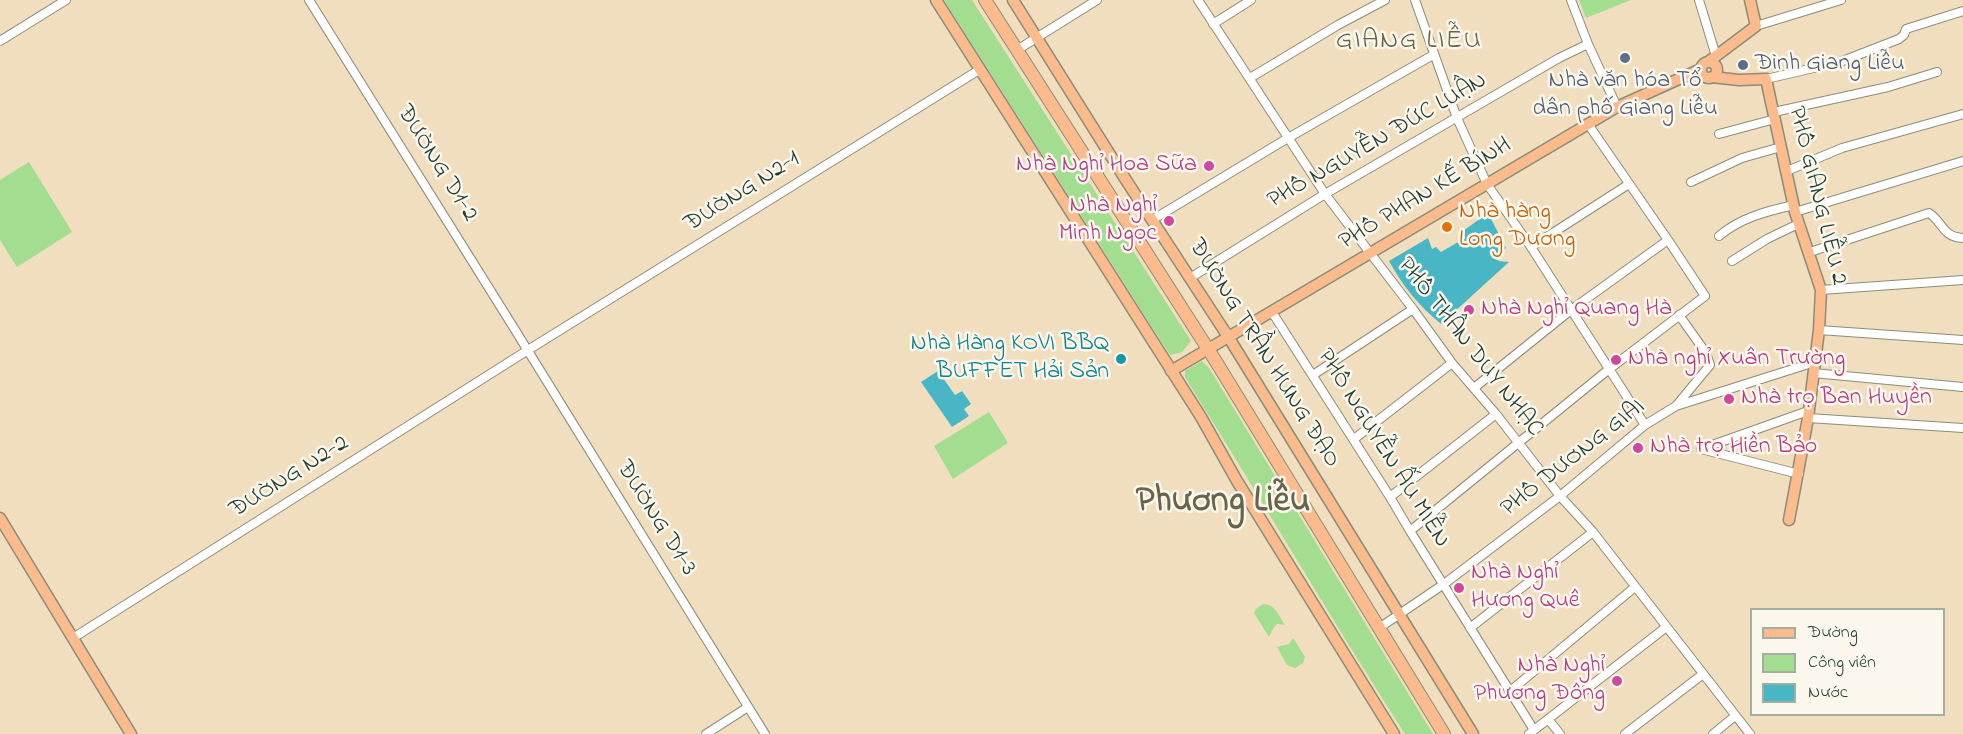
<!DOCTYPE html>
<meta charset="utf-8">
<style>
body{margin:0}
#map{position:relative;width:1963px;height:734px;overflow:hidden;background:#f1debe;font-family:"Indie Flower",sans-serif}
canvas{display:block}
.legend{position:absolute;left:1750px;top:608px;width:195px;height:108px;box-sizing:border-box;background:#fbf7ec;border:2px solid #a3ada2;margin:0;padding:8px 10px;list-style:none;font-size:18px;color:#1f3d34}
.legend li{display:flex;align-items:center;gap:12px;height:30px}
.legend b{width:30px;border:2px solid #a3ada2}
</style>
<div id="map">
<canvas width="1963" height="734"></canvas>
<ul class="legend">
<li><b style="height:8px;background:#fbbb8d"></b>Đường</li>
<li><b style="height:16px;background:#a3dd90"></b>Công viên</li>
<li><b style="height:16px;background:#49b6c5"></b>Nước</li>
</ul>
</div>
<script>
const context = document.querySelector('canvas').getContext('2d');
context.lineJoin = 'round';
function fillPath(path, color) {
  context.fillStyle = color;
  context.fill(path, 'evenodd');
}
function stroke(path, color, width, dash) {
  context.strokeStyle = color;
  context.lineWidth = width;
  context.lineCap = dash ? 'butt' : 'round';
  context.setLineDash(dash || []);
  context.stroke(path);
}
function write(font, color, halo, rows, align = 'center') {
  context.font = font + ' "Indie Flower",sans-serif';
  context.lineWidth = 5;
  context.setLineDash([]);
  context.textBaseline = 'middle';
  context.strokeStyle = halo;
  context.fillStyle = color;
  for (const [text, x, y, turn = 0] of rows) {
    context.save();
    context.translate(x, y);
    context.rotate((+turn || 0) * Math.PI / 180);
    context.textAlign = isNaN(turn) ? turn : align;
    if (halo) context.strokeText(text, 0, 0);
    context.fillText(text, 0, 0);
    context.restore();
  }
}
fillPath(new Path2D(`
 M944,0H972L1191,341L1182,352L1171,355L1168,352Z
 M1579,0H1631L1586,18Z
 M29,162L72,232L17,267L0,240V180Z
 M1202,361L1209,368L1433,734H1405C1329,616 1259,495 1185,377V371Z
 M989,412L1008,443L953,479L934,446Z
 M1263,604C1275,604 1279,616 1285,625L1277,624L1274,627L1269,637L1254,613L1256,609Z
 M1293,638L1305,657L1303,663L1295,668L1287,665L1277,647L1289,644Z`), '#a3dd90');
fillPath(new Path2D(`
 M1488,213L1506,248L1494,258L1499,261L1509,262L1441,324C1419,306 1402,285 1389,261L1428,238L1432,249L1436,247L1441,252L1465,238L1463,231Z
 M938,371L955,395L962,391L971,404L964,409L969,416L952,427L921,382Z`), '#49b6c5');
const minor = new Path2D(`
 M309,0L512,325L765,734
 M1198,0L1325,194L1413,309L1452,363L1496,414L1560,496L1593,532L1750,734
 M1415,0L1457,118L1487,184L1531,247L1645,425
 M1571,0L1588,44L1617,107
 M1699,0L1716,56
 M1213,24L1251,0
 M1756,26L1841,0
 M0,41L66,0
 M1017,50L1097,0
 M1250,78L1338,25L1385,0
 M1766,79L1840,62L1899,39L1904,35L1906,29L1963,11
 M1774,112L1888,87L1937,72
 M1719,134L1775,119
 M1787,171L1842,148L1963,114
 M1691,182L1742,158L1781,147
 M1795,212L1963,161
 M1152,220L1288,138L1433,55
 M1719,236C1740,218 1767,211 1794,205
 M1531,247L1629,184
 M1810,252L1929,213C1943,222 1942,237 1963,238
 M1732,261L1767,239L1798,224
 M1190,278L1325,194L1559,58L1588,44
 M1821,290L1963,280
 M1272,312L1390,497L1410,531L1534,730
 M1819,330L1963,340
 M1813,373L1963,387
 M1313,375L1413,309
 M1474,388L1571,310L1668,240L1588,124
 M1676,406L1710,365L1706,353L1679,315
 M1808,418L1963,428
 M1354,439L1452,363
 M1701,449L1808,411
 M1701,449L1799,474
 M1390,497L1496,414
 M1410,531L1608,370L1705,296L1668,240
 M1379,628L1444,584L1560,496L1645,425L1676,406L1815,362
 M1470,628L1593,532
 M73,638L528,350L979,70
 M1509,692L1635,587
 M1548,719L1560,734
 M706,734L748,707
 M1529,734L1665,628
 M1625,734L1703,674
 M1713,734L1735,716`);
const major = new Path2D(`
 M936,0L1201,417L1237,481L1394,734
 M1013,0L1124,177L1229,338L1473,734
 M1708,62L1756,26L1750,0
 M1701 70a8 8 0 1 1 16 0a8 8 0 1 1-16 0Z
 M1712,77L1739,80L1766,79L1795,212L1821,290L1819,330L1808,418L1789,520
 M1171,371L1617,107L1701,69
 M0,518L131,734`);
const highway = new Path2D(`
 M985,0L1215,360L1444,734`);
stroke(minor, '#888e79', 10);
stroke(major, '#888e79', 13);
stroke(highway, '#888e79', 14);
stroke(minor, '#fff', 8);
stroke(major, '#fbbb8d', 10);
stroke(highway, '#fbbb8d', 12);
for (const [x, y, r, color] of [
 [1625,58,6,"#5c6f8a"],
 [1743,65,6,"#5c6f8a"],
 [1209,166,6,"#d1479c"],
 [1169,221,6,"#d1479c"],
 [1447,227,6,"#e8710a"],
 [1469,310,6,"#d1479c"],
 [1121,359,6,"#0f9aa8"],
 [1616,360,6,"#d1479c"],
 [1729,399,6,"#d1479c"],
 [1638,448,6,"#d1479c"],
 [1459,588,6,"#d1479c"],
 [1617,681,6,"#d1479c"]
]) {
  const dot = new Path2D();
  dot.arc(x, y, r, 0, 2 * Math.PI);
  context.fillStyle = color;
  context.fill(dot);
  stroke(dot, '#fbf7ec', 2);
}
write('24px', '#4e5e75', '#fbf7ec', [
 ["Đình Giang Liễu",1755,65],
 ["Nhà văn hóa Tổ",1625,82,"center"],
 ["dân phố Giang Liễu",1625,110,"center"]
], 'left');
write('24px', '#1f3d34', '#fbf7ec', [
 ["PHỐ NGUYỄN ĐỨC LUẬN",1378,142,-30],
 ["ĐƯỜNG D1-2",436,164,58],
 ["ĐƯỜNG N2-1",743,193,-32],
 ["PHỐ PHAN KẾ BÍNH",1426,195,-31],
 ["PHỐ GIANG LIỄU 2",1816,196,76],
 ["PHỐ THÂN DUY NHẠC",1469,348,52],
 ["ĐƯỜNG TRẦN HƯNG ĐẠO",1263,354,58],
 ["PHỐ NGUYỄN ẤU MIỄN",1382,449,58],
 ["PHỐ DƯƠNG GIAI",1574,459,-38],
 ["ĐƯỜNG N2-2",290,478,-32],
 ["ĐƯỜNG D1-3",655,519,58]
]);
write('24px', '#b23c85', '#fbf7ec', [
 ["Nhà Nghỉ Hoa Sữa",1197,166,"right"],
 ["Nhà Nghỉ",1157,207,"right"],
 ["Minh Ngọc",1157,235,"right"],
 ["Nhà Nghỉ Quang Hà",1481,310],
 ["Nhà nghỉ Xuân Trường",1628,360],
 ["Nhà trọ Ban Huyền",1741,399],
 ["Nhà trọ Hiền Bảo",1650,448],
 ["Nhà Nghỉ",1471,574],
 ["Hương Quê",1471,602],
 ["Nhà Nghỉ",1605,667,"right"],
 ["Phương Đông",1605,695,"right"]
], 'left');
write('24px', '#c56008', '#fbf7ec', [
 ["Nhà hàng",1459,213],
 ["Long Dương",1459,241]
], 'left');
write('24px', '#0d838f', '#fbf7ec', [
 ["Nhà Hàng KOVI BBQ",1109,345],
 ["BUFFET Hải Sản",1109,373]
], 'right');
context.letterSpacing = '1.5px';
write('27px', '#66644c', '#fbf7ec', [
 ["GIANG LIỄU",1409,43]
]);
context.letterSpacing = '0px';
write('bold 36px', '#66644c', '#fbf7ec', [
 ["Phương Liễu",1223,504]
]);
</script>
